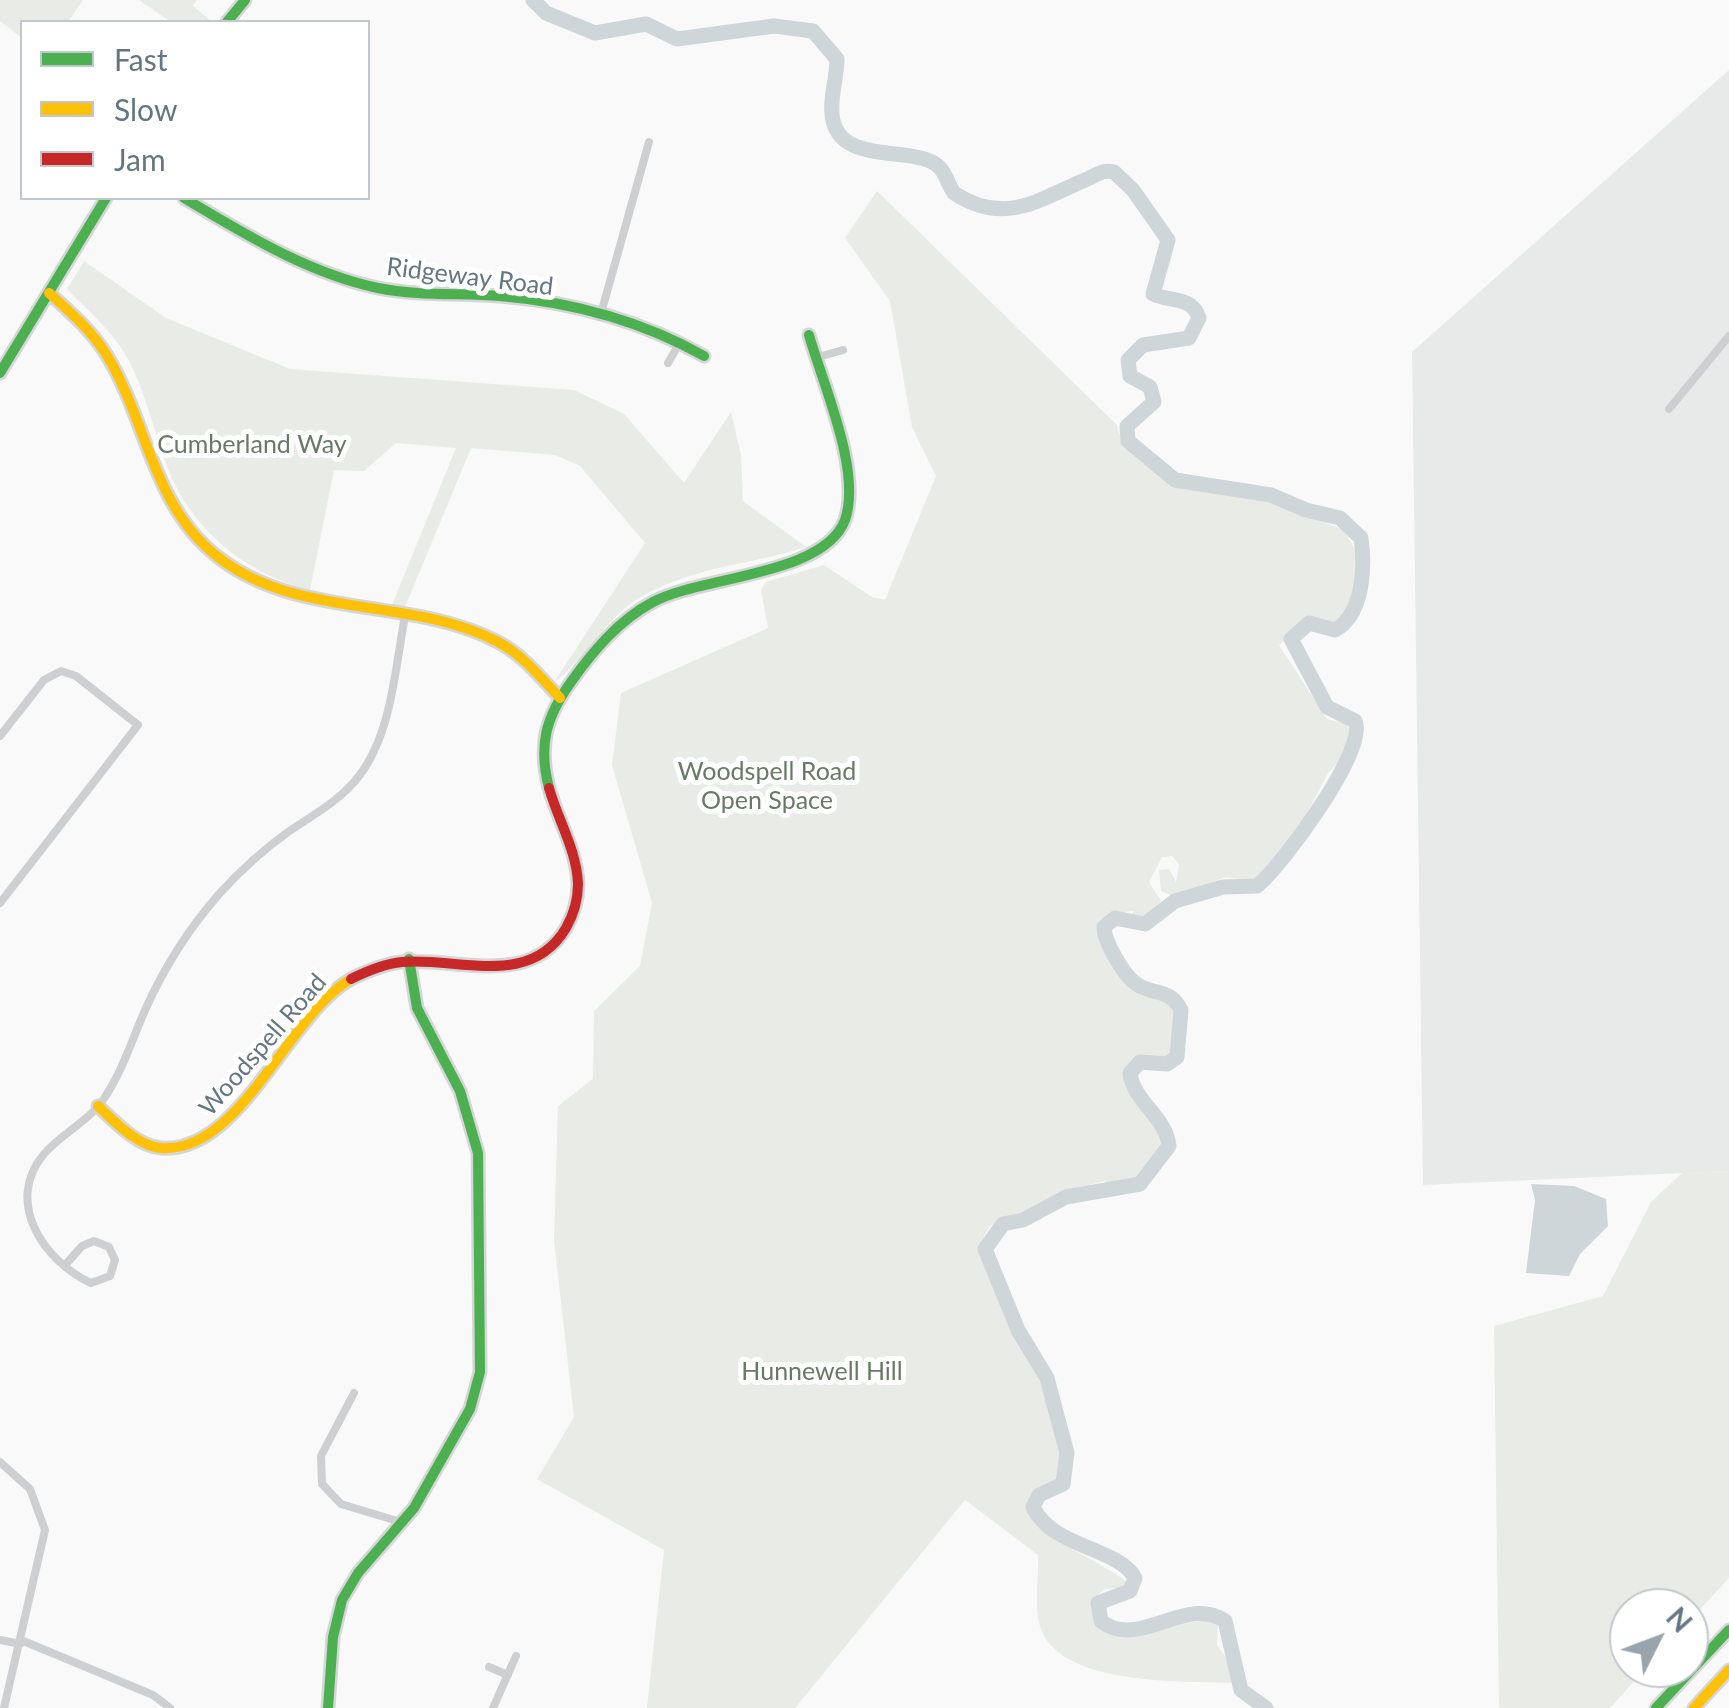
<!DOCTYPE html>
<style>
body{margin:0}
#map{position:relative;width:1729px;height:1708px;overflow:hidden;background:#f9f9f9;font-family:Lato,sans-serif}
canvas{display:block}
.legend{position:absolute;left:20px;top:20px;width:350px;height:180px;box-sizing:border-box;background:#fff;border:2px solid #c1c8cd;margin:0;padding:12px 18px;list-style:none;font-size:30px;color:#657683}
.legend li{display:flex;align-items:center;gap:20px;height:50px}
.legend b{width:50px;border:2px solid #c1c8cd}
.north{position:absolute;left:1609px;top:1588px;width:100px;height:100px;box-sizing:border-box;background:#fff;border:2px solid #c1c8cd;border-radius:50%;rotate:48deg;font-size:28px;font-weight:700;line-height:40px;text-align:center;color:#657683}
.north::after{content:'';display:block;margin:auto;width:35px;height:45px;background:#99a4ac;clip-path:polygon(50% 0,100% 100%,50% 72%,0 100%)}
</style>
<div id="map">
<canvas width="1729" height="1708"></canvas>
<ul class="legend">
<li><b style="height:12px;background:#4caf50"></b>Fast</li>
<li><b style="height:12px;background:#ffc107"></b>Slow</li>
<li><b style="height:12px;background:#c62828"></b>Jam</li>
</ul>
<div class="north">N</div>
</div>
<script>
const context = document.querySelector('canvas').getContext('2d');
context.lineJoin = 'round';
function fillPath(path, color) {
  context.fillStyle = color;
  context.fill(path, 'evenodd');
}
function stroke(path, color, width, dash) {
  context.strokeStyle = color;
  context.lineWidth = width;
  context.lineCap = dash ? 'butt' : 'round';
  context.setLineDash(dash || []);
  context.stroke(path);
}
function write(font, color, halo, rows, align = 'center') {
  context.font = font + ' Lato,sans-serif';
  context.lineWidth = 10;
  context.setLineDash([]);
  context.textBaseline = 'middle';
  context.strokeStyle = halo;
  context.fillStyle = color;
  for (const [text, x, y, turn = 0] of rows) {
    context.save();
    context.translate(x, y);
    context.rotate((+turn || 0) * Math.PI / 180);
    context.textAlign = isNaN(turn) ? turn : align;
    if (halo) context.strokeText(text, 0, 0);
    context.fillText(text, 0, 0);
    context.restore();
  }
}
fillPath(new Path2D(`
 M1729,70V1171L1423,1185L1412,352Z`), '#e8e9e9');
fillPath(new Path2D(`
 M0,0H83L68,22H22V38L0,21Z
 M139,0H197L193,6L211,21L171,22Z
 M877,191L1117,425L1122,442L1173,485L1259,497L1344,530L1357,553L1354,594L1344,618L1331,624L1311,619L1279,645L1327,719L1347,724L1353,736L1349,752L1328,773L1291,844L1258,882L1226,877L1175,897L1161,891L1159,870L1169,869L1176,882L1179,864L1172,856L1162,857L1149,882L1161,901L1151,919L1133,921V911L1116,913L1105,924C1100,973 1131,985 1169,999L1179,1016L1173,1028L1175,1052L1167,1059H1142L1131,1075L1165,1147L1129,1187L1126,1183L1112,1187L1105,1181L1067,1190L1029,1211L1006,1216L990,1226L978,1247C982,1266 992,1279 1000,1296C1026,1355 1062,1411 1064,1477C1058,1481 1048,1482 1043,1488C1002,1528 1107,1561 1126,1582V1588L1104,1589L1091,1601L1094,1625L1118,1636L1211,1619L1218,1624L1217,1645C1225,1658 1238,1667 1233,1683C1183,1681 1057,1686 1040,1626C1034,1606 1039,1577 1038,1555L965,1500L795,1708H647L664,1550L537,1479L574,1417L554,1240L558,1106L593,1079L594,1011L640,966L652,903L612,765L621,693L768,628L761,590L766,582L824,565L872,597L885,600L936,476L912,427L890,301L845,238Z
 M84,261L166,318L290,369L574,390L624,414L684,483L731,412L741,455L743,501L806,547C747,566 683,567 630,604C603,624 574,671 555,681L645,543L580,466L555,455L471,448L405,607L392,605L456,448L396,443L364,471L334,470L310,590C246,574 193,531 168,469C154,433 146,393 128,359C112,330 89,312 67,289Z
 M1729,1171V1578L1689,1621V1608H1629V1668H1646L1610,1708H1499L1494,1326L1603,1296L1651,1202L1682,1173Z`), '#e8ebe6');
fillPath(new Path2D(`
 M1531,1184L1574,1186L1606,1199L1608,1226L1580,1254L1569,1276L1526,1273L1535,1200Z`), '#ced6d9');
stroke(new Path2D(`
 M533,0L546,13L595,33L646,24L677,39L774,26L813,31L837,59C837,78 830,96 832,114C836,164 904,147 932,162C946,169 946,182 954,193C1004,226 1038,200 1085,180C1096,176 1101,169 1114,172L1133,190L1168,240L1153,294C1170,302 1192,296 1199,318L1189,338L1143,345L1128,360L1130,376L1150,387L1154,402L1127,426L1128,441L1175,480L1271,495L1306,510L1340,518L1361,538C1365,566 1364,614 1335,630L1309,623L1291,639L1327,707L1355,721C1369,748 1282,866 1257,886L1223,887L1175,901L1145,924L1115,918L1104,927C1104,941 1123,974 1135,983C1151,996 1170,987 1181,1010L1177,1057L1167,1064L1140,1062L1130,1073C1133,1101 1167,1118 1169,1146L1140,1184L1066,1197L1023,1220L1003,1224L985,1249L1018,1330L1047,1378L1067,1453L1063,1484L1039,1495L1033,1507C1052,1548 1118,1547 1135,1578L1130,1591L1098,1603L1101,1621C1138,1651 1186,1594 1225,1621L1241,1690L1266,1708`), '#ced6d9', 15);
const fast = new Path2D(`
 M227,22L245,0
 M184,198C245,234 307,273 378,288C418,296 459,293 500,296C570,302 642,321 704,356
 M0,373L106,198
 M549,788C538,745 546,717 571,682C593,651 619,620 653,602C701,576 824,576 845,520C862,471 823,385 809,335
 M328,1708L333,1637L342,1600L358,1573L414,1508L470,1409L480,1372L478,1153L460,1091L417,1008L409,959
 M1656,1708L1729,1630`);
const slow = new Path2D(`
 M49,293C70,312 90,329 106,354C147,420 152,506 218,557C298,620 411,596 498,642C523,655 541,678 560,698
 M98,1106C114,1121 137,1146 161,1148C241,1154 288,1014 351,979
 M1694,1708L1729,1670`);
const jam = new Path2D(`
 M351,979C367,971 383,964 402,962C458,957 530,989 566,928C574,914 578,901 578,884C577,851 558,820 549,788`);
stroke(fast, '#d5d6d7', 15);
stroke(slow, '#d5d6d7', 15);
stroke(jam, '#d5d6d7', 15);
stroke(new Path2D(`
 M600,317L649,142
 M815,358L843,350
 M668,363L680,342
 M1669,409L1729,336
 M0,736L44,680L61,671L76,676L138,725L0,903
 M66,1264L82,1246L94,1241L109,1247L115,1260L110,1276L91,1283C43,1261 4,1201 44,1154C62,1133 90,1121 105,1097C123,1070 133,1037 146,1008C165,966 190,927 220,893C241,870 263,850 288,832C313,815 341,800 359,776C392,733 395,668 405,616
 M354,1393L321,1456L322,1484L341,1504L404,1523
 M0,1462L30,1489L45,1530L4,1708
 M0,1640L20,1644
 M21,1640L153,1695L170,1708
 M489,1667L508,1675
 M493,1708L516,1656`), '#cecfd0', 8);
stroke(fast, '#4caf50', 10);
stroke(slow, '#ffc107', 10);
stroke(jam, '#c62828', 10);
write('25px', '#657683', '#fff', [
 ["Ridgeway Road",470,277,7],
 ["Woodspell Road",263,1045,-49]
]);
write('25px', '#687a64', '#fff', [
 ["Cumberland Way",252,445],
 ["Woodspell Road",767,772],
 ["Open Space",767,801],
 ["Hunnewell Hill",822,1372]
]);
</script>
